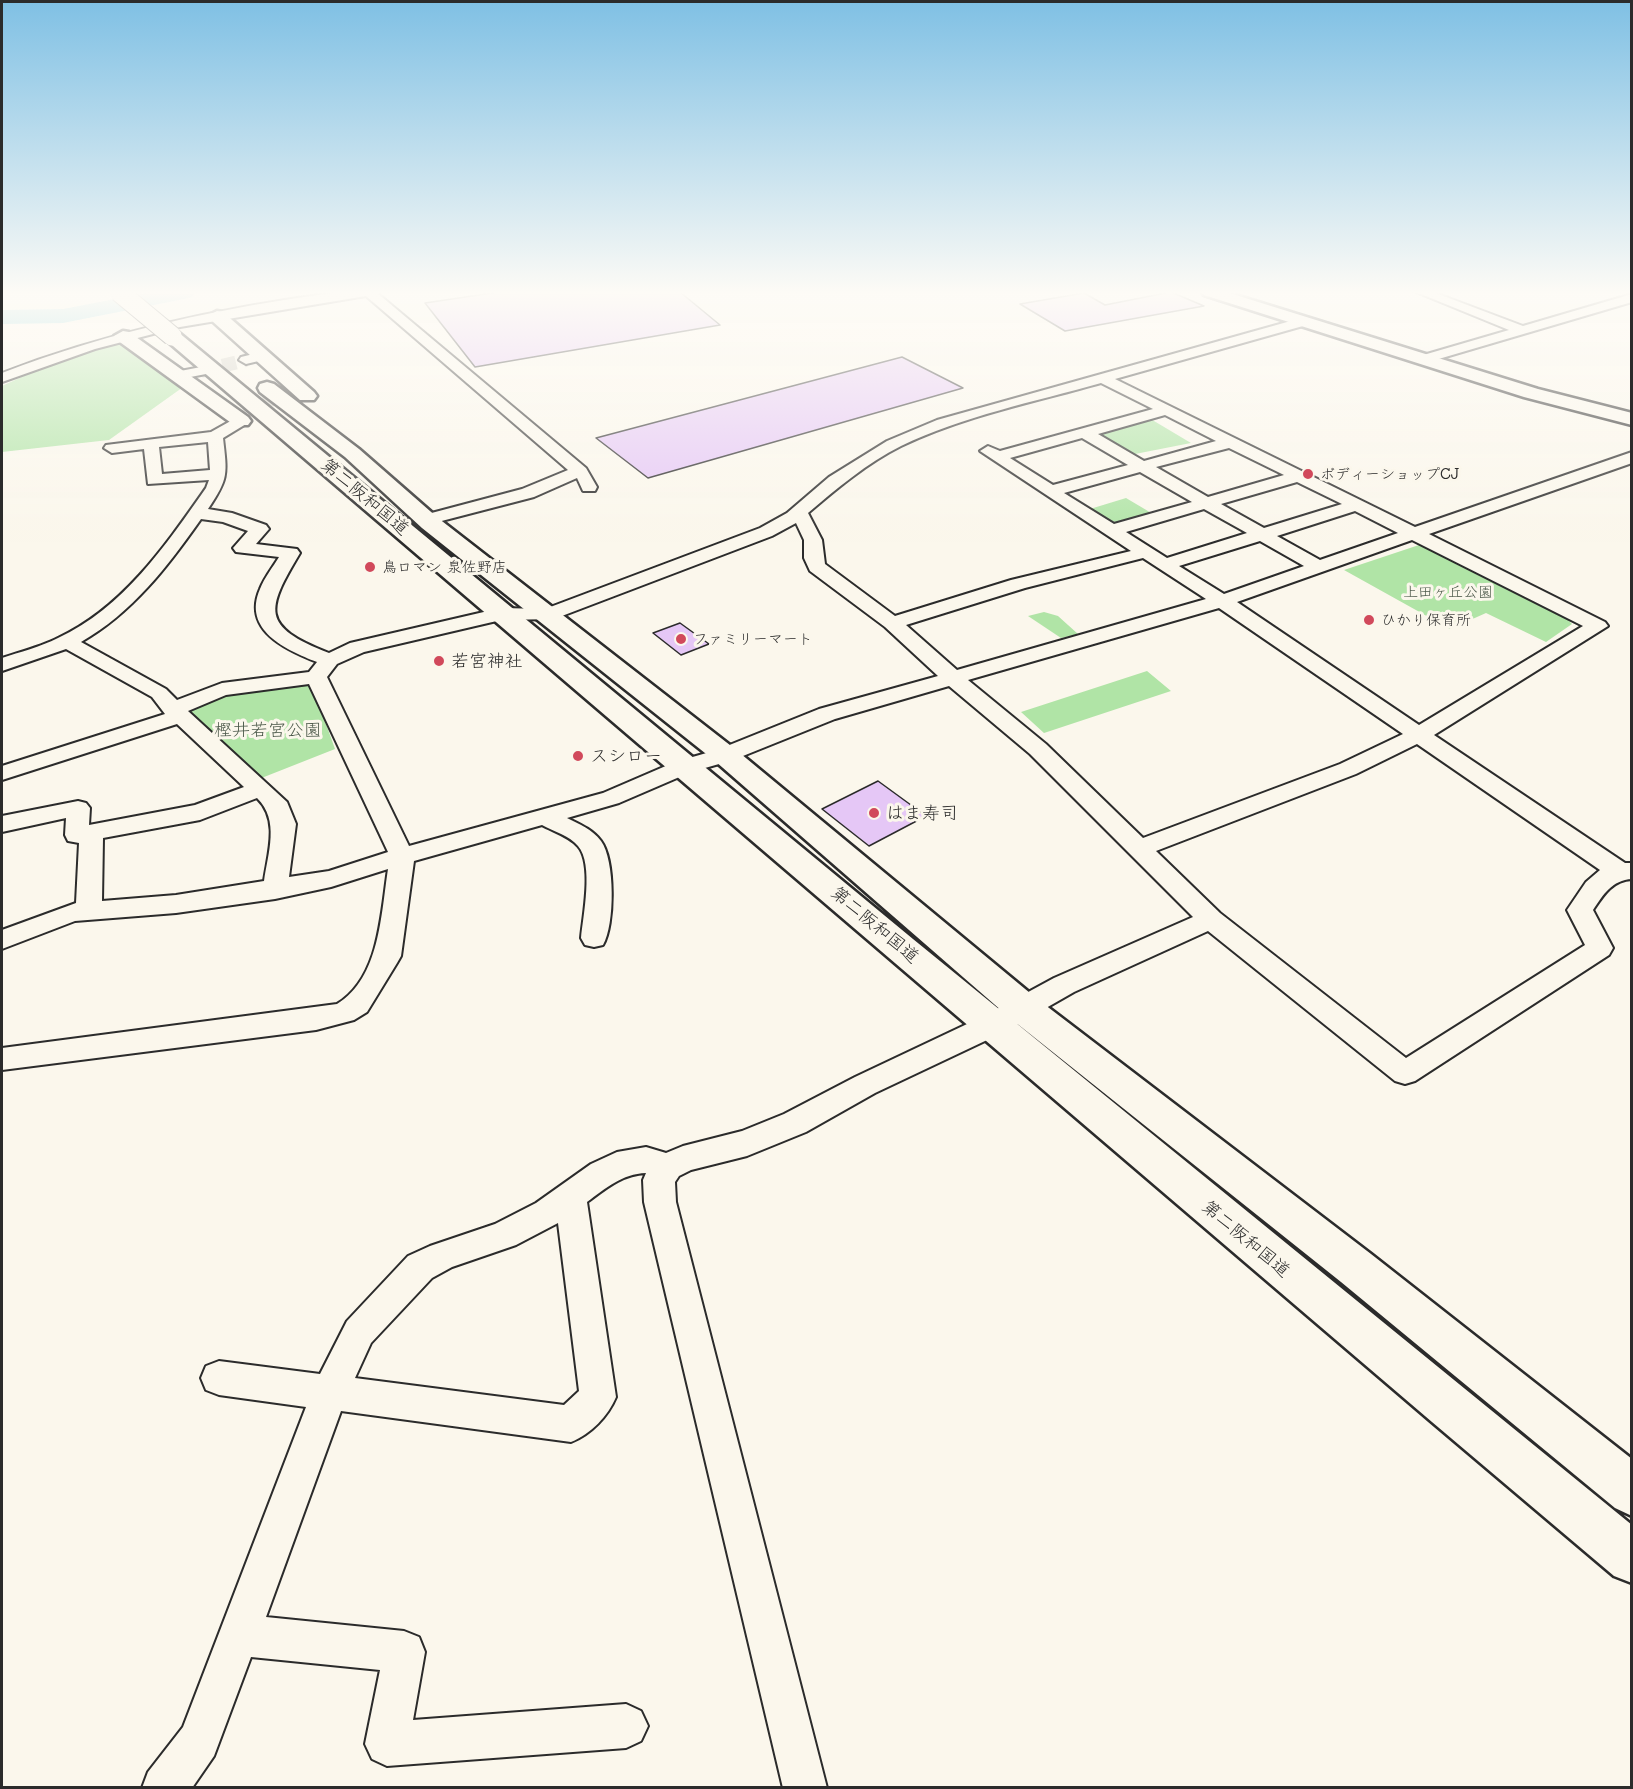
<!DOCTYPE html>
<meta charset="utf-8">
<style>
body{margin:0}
#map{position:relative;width:1633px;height:1789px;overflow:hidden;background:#fbf7ec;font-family:Mali,sans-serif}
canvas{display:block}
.frame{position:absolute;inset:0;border:3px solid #2b2b2b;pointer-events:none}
</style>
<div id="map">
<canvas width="1633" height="1789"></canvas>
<div class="frame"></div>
</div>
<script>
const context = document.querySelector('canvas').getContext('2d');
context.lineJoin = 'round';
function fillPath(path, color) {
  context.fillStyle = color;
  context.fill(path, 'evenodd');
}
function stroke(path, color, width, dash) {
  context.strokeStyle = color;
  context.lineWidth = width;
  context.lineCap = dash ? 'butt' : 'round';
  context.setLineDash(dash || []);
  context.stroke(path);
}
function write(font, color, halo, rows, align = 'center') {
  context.font = font + ' Mali,"Klee One",sans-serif';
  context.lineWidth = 6;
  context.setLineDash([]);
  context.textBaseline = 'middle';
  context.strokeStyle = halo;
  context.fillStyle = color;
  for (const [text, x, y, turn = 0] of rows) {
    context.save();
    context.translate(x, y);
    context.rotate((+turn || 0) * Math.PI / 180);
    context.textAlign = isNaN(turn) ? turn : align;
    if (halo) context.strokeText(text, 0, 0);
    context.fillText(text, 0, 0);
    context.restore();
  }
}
fillPath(new Path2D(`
 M123,341L186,385L109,440L2,452V386L83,349Z
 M1149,418L1191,443L1130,455L1090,434Z
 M1126,498L1153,514C1121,524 1119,528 1090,509Z
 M1422,544L1564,616L1572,624L1546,642L1486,613L1450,629L1344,570Z
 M1044,612L1058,616L1078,634L1061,638L1028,616Z
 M1147,671L1171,691L1044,733L1021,712Z
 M311,682L335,749L259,779L184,709L228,691Z`), '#b0e4a6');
fillPath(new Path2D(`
 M152,292H195L192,297L184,299L63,323L2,324V310L63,309Z`), '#82d2de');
const building = new Path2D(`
 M499,292H680L720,325L475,367L425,303Z
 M1171,292L1204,306L1065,331L1020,304L1084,293L1105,305Z
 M902,357L963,388L648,478L596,438Z
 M680,623L709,644L681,655L653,633Z
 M878,781L926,816L869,846L822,809Z`);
fillPath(building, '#e5c7f6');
stroke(building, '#2b2b2b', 1.5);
stroke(new Path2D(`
 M201,371L246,360
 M242,407L289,395`), '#d1cec5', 14, [14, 8]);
const minor = new Path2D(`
 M340,292H376L586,468L597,487L595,491H583L577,478L534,497L430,524L424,523L421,519L424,515L522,489L568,470L366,296L180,327L95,349L2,382V373C111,331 224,307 340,292Z
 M1416,292H1433L1523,326L1632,294V302L1425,363L1420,362V356L1509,330Z
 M1305,317L1312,321L1310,324L1115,379L1415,527L1632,452V463L1429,534L1605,622L1608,626L1434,735L1625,863H1632V879C1612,880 1603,895 1593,910L1613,948L1609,955L1415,1081L1405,1084L1395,1081L1208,931L1074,992L1004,1032L875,1093L806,1132L747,1156L691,1170L679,1176L675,1182L676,1202L827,1788H783L644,1202L643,1180L646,1173C622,1174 606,1188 587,1202L616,1397C608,1416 591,1434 571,1442L341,1411L266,1617L404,1631L419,1637L425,1652L413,1720L626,1704L641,1711L648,1726L641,1741L626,1748L387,1766L372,1759L365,1744L380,1670L251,1657L214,1756L192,1788H142L148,1772L183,1727L306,1407L219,1395L206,1390L201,1378L206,1366L219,1361L320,1374L347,1321L408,1256L430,1246L495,1224L536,1203L591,1164L617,1152L646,1147L666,1153L683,1146L742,1131L784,1114L855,1077L984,1016L1054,978L1193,917L1030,754L949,686L835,719L733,760L691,772L619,803L567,818C579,824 592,829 601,841C615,860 615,925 603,945L594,947L585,945L581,938C583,916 594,864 578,846C570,836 553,831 542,825L414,861L401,956L397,963L367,1012L354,1020L316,1030L2,1070V1048L337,1004C380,978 381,914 388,869L331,887L275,899L176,913L75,921L2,949V930L76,903L79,843L68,841L65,835L66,818L2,832V816L78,801L86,803L90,808L89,825L195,805L244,787L177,724L2,780V766L165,714L152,697L66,649L2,671V658C20,652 40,647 58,638C123,608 166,545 206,488L209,480L148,484L144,449L112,453L104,448L106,445L211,432L236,418H246L249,421L246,424L223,438C227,474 229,478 208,509L232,513L266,525L269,529L256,544L297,549L300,553C266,610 260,626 329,653L350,643L501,608L545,609L760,528L787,513L829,477L887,441L937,420ZM1101,383L1153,409L1000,451L988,446L980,451L1131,551L1011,580L895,616L825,564L822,540L808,513C836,489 867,463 901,446C963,416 1034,402 1101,383ZM1165,415L1216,441L1144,461L1098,434ZM1082,438L1128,465L1053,485L1010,458ZM208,442L210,470L162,474L159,447ZM1229,448L1284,475L1208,497L1156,467ZM1140,472L1192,502L1114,524L1064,493ZM1297,482L1342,504L1264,528L1221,504ZM1204,509L1247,533L1167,558L1126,532ZM1355,511L1398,533L1320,560L1277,536ZM201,519L223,522L248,531L233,548L236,552L279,557C273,567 264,578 260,589C242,630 286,650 317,662L309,672L222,683L177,700L166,689L81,642C132,613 168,566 201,519ZM796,523L804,540V558L810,571L885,627L938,676L819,709L717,750L675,762L603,793L409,846L327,677L337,664L364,652L501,620L554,619L772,536ZM1412,540L1583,626L1419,725L1237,602ZM1260,541L1304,566L1224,594L1179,566ZM1143,558L1206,599L957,670L906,625L1025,588ZM1219,608L1403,734L1340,764L1143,838L1046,744L968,680ZM309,684L388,852L329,871L289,877L296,824L287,802L188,711L226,695ZM1417,744L1600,870L1586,882L1567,910L1585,945L1406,1058L1220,913L1156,851L1356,774ZM257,798C280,820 268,853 264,881L176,895L102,901L103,838L200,820ZM558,1223L579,1391L564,1405L355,1378L371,1343L432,1278L452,1267L516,1245Z
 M262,352L269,356L267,359L246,364L239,360L241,357Z
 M201,367L206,368V374L180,379L173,375L175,372Z`);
const major = new Path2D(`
 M1202,292H1226L1538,389L1632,413V425L1524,397L1204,295Z`);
const highway = new Path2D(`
 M217,311L223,312L314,392L317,396L314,400H300L211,320L208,316Z
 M123,331L129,332L248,417L251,421L248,425H234L117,340L114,336Z
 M172,331L178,332L913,939L1632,1525V1583L1614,1576L1432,1422L166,340L163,336Z
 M267,382L274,384L359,449L438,518L735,749L1036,998L1371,1254L1632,1459V1516L1615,1508L1341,1282L1010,1018L715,761L422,528L345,457L260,392L258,388L260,384Z`);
stroke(minor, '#2b2b2b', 4);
stroke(major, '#2b2b2b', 5);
stroke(highway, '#2b2b2b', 5);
fillPath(minor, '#fbf7ec');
fillPath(major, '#fbf7ec');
fillPath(highway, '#fbf7ec');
const highwayBridge = new Path2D(`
 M119,292L172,336`);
stroke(highwayBridge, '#2b2b2b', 21, []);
stroke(highwayBridge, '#fbf7ec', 19);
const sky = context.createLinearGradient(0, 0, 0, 542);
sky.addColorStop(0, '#7fc0e4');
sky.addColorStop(0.54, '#fdfbf6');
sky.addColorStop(1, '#fdfbf600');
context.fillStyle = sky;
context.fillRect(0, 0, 1633, 542);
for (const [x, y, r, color] of [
 [1308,474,6,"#d1495b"],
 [370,567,6,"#d1495b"],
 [1369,620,6,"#d1495b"],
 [681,639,6,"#d1495b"],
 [439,661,6,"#d1495b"],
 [578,756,6,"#d1495b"],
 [874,813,6,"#d1495b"]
]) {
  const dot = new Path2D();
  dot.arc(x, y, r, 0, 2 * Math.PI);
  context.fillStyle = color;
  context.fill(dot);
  stroke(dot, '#fbf7ec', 2);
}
write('15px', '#2b2b2b', '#fbf7ec', [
 ["ボディーショップCJ",1320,474],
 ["鳥ロマン 泉佐野店",382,567],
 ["ひかり保育所",1381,620],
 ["ファミリーマート",693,639]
], 'left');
write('15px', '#4c594a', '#fbf7ec', [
 ["上田ヶ丘公園",1448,592]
]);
write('18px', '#2b2b2b', '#fbf7ec', [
 ["第二阪和国道",365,497,40],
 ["第二阪和国道",875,925,40],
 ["第二阪和国道",1246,1239,40]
]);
write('18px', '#2b2b2b', '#fbf7ec', [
 ["若宮神社",451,661],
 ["スシロー",590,756],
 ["はま寿司",886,813]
], 'left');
write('18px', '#4c594a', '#fbf7ec', [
 ["樫井若宮公園",268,730]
]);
</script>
